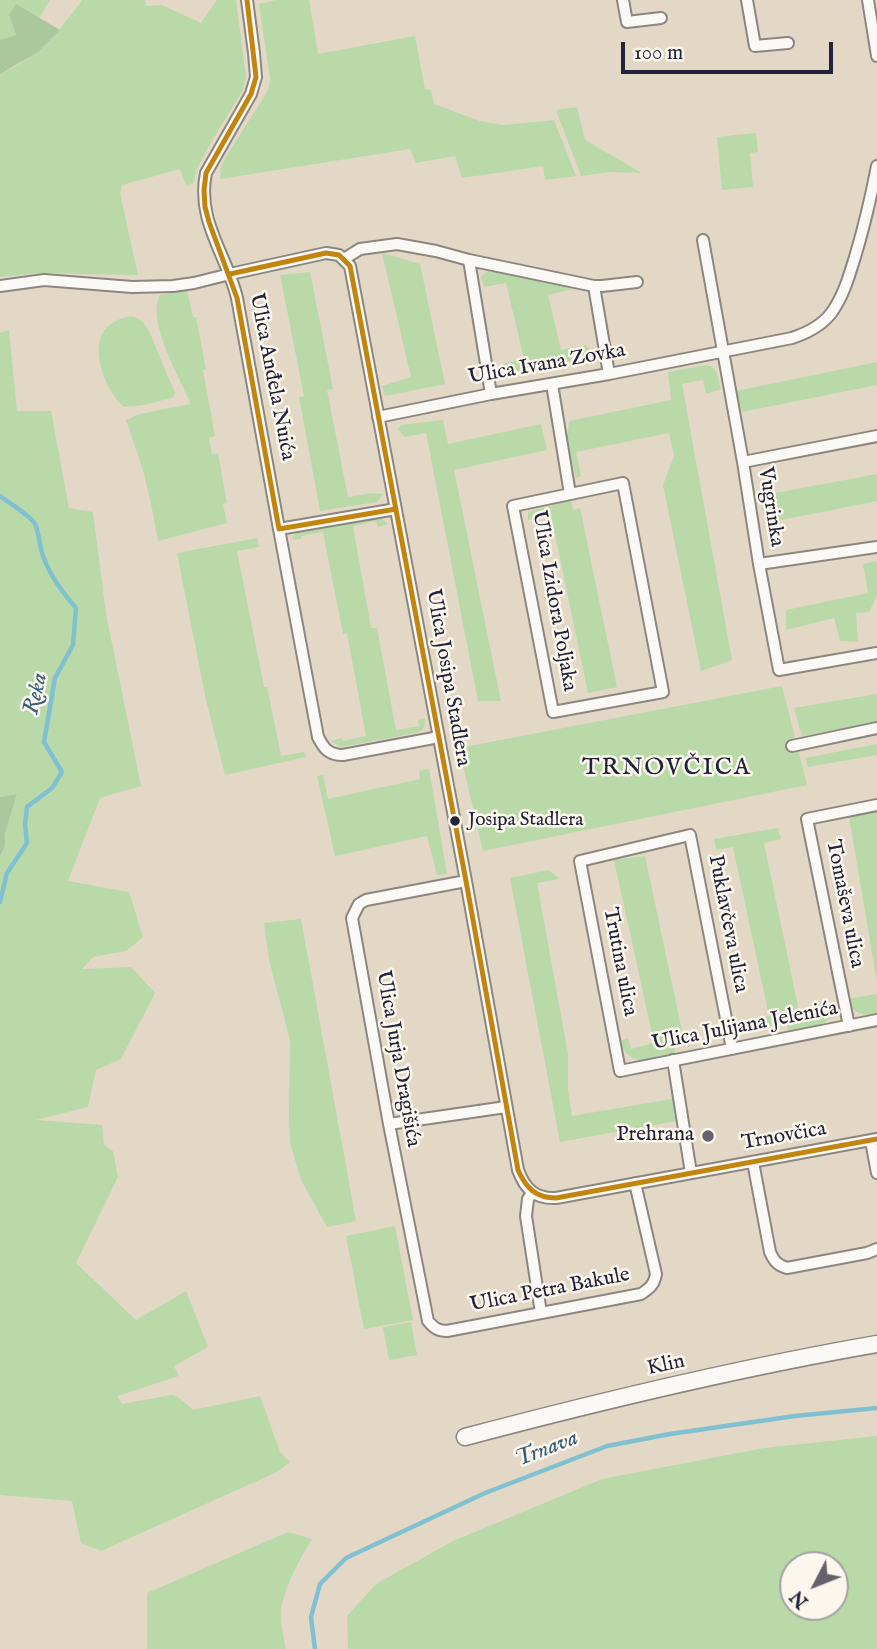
<!DOCTYPE html>
<meta charset="utf-8">
<style>
body{margin:0}
#map{position:relative;width:877px;height:1649px;overflow:hidden;background:#e3d8c6;font-family:"IM FELL English",serif}
canvas{display:block}
.north{position:absolute;left:779px;top:1551px;width:70px;height:70px;box-sizing:border-box;background:#fbf7ec;border:2px solid #a4a2a5;border-radius:50%;rotate:228deg;font-size:19px;font-weight:700;line-height:28px;text-align:center;color:#22223b}
.north::after{content:'';display:block;margin:auto;width:24px;height:32px;background:#66626c;clip-path:polygon(50% 0,100% 100%,50% 72%,0 100%)}
.scale{position:absolute;left:621px;top:42px;width:212px;height:32px;box-sizing:border-box;border:4px solid #22223b;border-top:0;padding-left:9px;font-size:21px;line-height:24px;white-space:nowrap;color:#22223b;-webkit-text-stroke:5px #fbf7ec;paint-order:stroke}
</style>
<div id="map">
<canvas width="877" height="1649"></canvas>
<div class="north">N</div>
<div class="scale">100 m</div>
</div>
<script>
const context = document.querySelector('canvas').getContext('2d');
context.lineJoin = 'round';
function fillPath(path, color) {
  context.fillStyle = color;
  context.fill(path, 'evenodd');
}
function stroke(path, color, width, dash) {
  context.strokeStyle = color;
  context.lineWidth = width;
  context.lineCap = dash ? 'butt' : 'round';
  context.setLineDash(dash || []);
  context.stroke(path);
}
function write(font, color, halo, rows, align = 'center') {
  context.font = font + ' "IM FELL English",serif';
  context.lineWidth = 5;
  context.setLineDash([]);
  context.textBaseline = 'middle';
  context.strokeStyle = halo;
  context.fillStyle = color;
  for (const [text, x, y, turn = 0] of rows) {
    context.save();
    context.translate(x, y);
    context.rotate((+turn || 0) * Math.PI / 180);
    context.textAlign = isNaN(turn) ? turn : align;
    if (halo) context.strokeText(text, 0, 0);
    context.fillText(text, 0, 0);
    context.restore();
  }
}
fillPath(new Path2D(`
 M0,0H50L39,18L16,5L9,15L16,35L0,40Z
 M82,0H145L146,6L162,5L201,23L217,0H236L246,76L243,90L210,144L200,163L196,171L194,183L186,185L180,169L122,185L120,193L138,275L38,273L0,277V74C36,59 60,31 82,0Z
 M276,0H309L318,54L415,36L425,89L431,90L434,104L480,121L503,125L554,120L576,176L545,180L543,166L462,178L455,156L416,163L410,149L220,179L221,167L227,155L267,92L269,87L270,78L259,4Z
 M577,107L585,140L642,173L610,172L581,176L556,110Z
 M756,133L758,152L750,153L753,187L722,190L717,137Z
 M382,253L420,264L445,384L385,396L382,386L411,377Z
 M489,271L513,274L573,289L548,295L561,350L586,345L595,357L506,373L502,364L524,359L506,283L484,287L481,276Z
 M310,272L333,389L327,390L348,497L372,493L383,494L377,502L320,511L299,397L304,396L280,275Z
 M187,290L193,317H196L206,369L203,370L215,436L209,438L212,454L218,453L227,503L223,504L227,523L158,541L151,503L143,470L126,420L140,414L191,404C180,378 146,321 160,295Z
 M130,316C140,318 144,322 149,331L175,393L174,396L171,398L144,405L124,407C108,394 94,360 100,340C104,325 117,319 130,316Z
 M9,330L17,411H51L69,508L93,512L106,614L141,786L100,798L68,881L129,892L143,937L126,951L93,957L82,969L131,967L155,993L121,1059L96,1070L88,1107L36,1120L102,1125L104,1145L113,1151L118,1177L76,1263L136,1320L186,1291L208,1347L174,1366L179,1376L117,1396L122,1404L171,1395L178,1397L193,1410L260,1396L280,1452L290,1462L277,1472L101,1551L81,1543L72,1501L0,1495V856L5,846V834L17,795L0,797V333Z
 M877,362V385L742,412L736,391Z
 M706,365C718,366 718,379 721,389L706,394L703,380L682,384L732,660L701,671L663,485L674,456L669,433L576,452L581,476L576,478L567,441L569,421L671,400L668,372Z
 M443,420L448,444L541,424L547,450L454,470L501,701H478L426,433L405,437L398,429L401,425Z
 M877,474V501L766,523L759,496Z
 M571,500L573,510L580,508L617,687L588,693L551,515L528,520V512Z
 M373,518H381L388,524L378,527L376,521L353,526L371,628H377L396,730L419,726L418,720L425,718C426,727 423,730 416,733L342,747L330,741L342,738L343,741L366,736L347,633L343,634L323,532L301,536V539L291,540L294,535L299,531Z
 M257,538L259,547L237,551L264,687H267L281,756L304,752L306,757L225,775L206,700L177,553Z
 M877,561V596L869,612L856,613L858,642L840,641L834,618L786,630V610L868,593L863,564Z
 M782,686L807,785L483,851L459,748Z
 M877,694V722L802,736L794,708Z
 M877,744V755L808,767L805,758Z
 M429,769L447,874L437,875L427,836L335,856L317,776L323,775L328,799L420,779L419,771Z
 M877,812V982L849,817Z
 M778,828L781,839L764,843L800,1016L825,1012L834,1015C822,1027 805,1030 788,1031L786,1022L758,1030L757,1019L769,1016L733,847L716,850L714,839Z
 M645,856L682,1031L672,1034L675,1053C649,1059 633,1071 619,1041L628,1038L631,1049L654,1043L614,860Z
 M549,870L560,879L537,883L568,1054V1090L572,1116L672,1099L677,1121L560,1142L510,878Z
 M301,919L356,1221L327,1227L301,1180L290,1143L289,1115L290,1040L269,960L264,923Z
 M877,994V1014C862,1016 853,1014 848,999Z
 M395,1226L413,1320L364,1329L346,1236Z
 M411,1322L417,1355L389,1360L383,1327Z
 M877,1436V1649H348L347,1616L376,1584L453,1541L602,1479L764,1448ZM835,1565V1607H793V1565Z
 M288,1532L312,1539C300,1558 281,1593 281,1616C281,1627 284,1638 286,1649H147V1593Z`), '#b9d9a9');
fillPath(new Path2D(`
 M16,4L60,30L38,52L0,74V40L16,35L9,15Z
 M17,794L5,834V846L0,856V797Z`), '#a9c89d');
stroke(new Path2D(`
 M0,496C8,502 31,516 35,524C38,529 40,548 43,556C50,576 62,592 76,608L73,645L55,678L44,742L62,772L52,788L27,807L25,824L27,843L7,873L0,902
 M315,1649L311,1617L320,1584L346,1558L485,1493L607,1446L670,1434L795,1416L877,1408`), '#81c0d1', 4.5);
const street = new Path2D(`
 M247,0L254,53L256,77L251,94L206,173C196,221 227,255 237,298L279,529L396,509
 M623,0L627,22L661,18
 M747,0L755,46L788,43
 M868,0L877,56
 M703,240L743,462L759,564L779,670L877,653
 M344,259L360,249L397,244L436,251L469,260L594,286H602L637,282
 M469,260L491,394
 M0,286L44,280L132,287L173,286L194,283L230,274L326,253L339,255L350,266L466,881L518,1170C525,1189 535,1199 556,1198L877,1139
 M594,286L609,374
 M552,384L570,494
 M378,417L491,394L609,374L792,338C807,333 822,326 832,312C844,295 849,276 855,257C864,227 871,197 877,166
 M743,462L877,436
 M623,483L663,692L553,712L513,506Z
 M279,529L318,737C324,749 329,755 343,755L439,737
 M759,564L877,547
 M792,746L877,728
 M466,881L366,900L359,904L352,918L389,1124L428,1321C434,1328 438,1331 447,1331L641,1294C650,1288 654,1285 656,1274L635,1183
 M849,1026L807,819L877,805
 M732,1049L690,835L580,861L620,1071L877,1020
 M673,1060L691,1173
 M389,1124L506,1107
 M871,1141L877,1173
 M753,1162L770,1252C774,1261 777,1265 787,1268L867,1253L877,1249
 M532,1193L528,1199L526,1216L541,1313`);
const secondary = new Path2D(`
 M465,1437C601,1401 738,1368 877,1344`);
stroke(street, '#8c8681', 14);
stroke(secondary, '#8c8681', 19);
stroke(street, '#fbf9f6', 10);
stroke(secondary, '#fbf9f6', 16);
stroke(new Path2D(`
 M247,0L256,77L251,94L206,173L204,190L205,207L209,222L237,298L279,529L396,509
 M230,274L326,253L339,255L350,266L466,881L518,1170C526,1188 536,1198 556,1198L877,1139`), '#c2850f', 5);
for (const [x, y, r, color] of [
 [455,821,6,"#22223b"],
 [708,1136,7,"#66626c"]
]) {
  const dot = new Path2D();
  dot.arc(x, y, r, 0, 2 * Math.PI);
  context.fillStyle = color;
  context.fill(dot);
  stroke(dot, '#fbf7ec', 2.5);
}
write('19px', '#22223b', '#fbf7ec', [
 ["Josipa Stadlera",468,821]
], 'left');
write('21px', '#22223b', '#fbf7ec', [
 ["Ulica Ivana Zovka",547,365,-10],
 ["Ulica Anđela Nuića",271,377,79],
 ["Vugrinka",770,507,81],
 ["Ulica Izidora Poljaka",553,601,80],
 ["Ulica Josipa Stadlera",447,678,80],
 ["Tomaševa ulica",844,904,79],
 ["Puklavčeva ulica",727,924,79],
 ["Trutina ulica",619,962,79],
 ["Ulica Julijana Jelenića",745,1027,-11],
 ["Ulica Jurja Dragišića",397,1059,80],
 ["Trnovčica",784,1137,-10],
 ["Ulica Petra Bakule",550,1291,-11],
 ["Klin",666,1366,-12]
]);
write('21px', '#22223b', '#fbf7ec', [
 ["Prehrana",694,1136]
], 'right');
write('italic 23px', '#375d79', '#fbf7ec', [
 ["Reka",37,694,-77],
 ["Trnava",547,1450,-21]
]);
context.letterSpacing = '2px';
write('24px', '#22223b', '#fbf7ec', [
 ["TRNOVČICA",667,769]
]);
context.letterSpacing = '0px';
</script>
